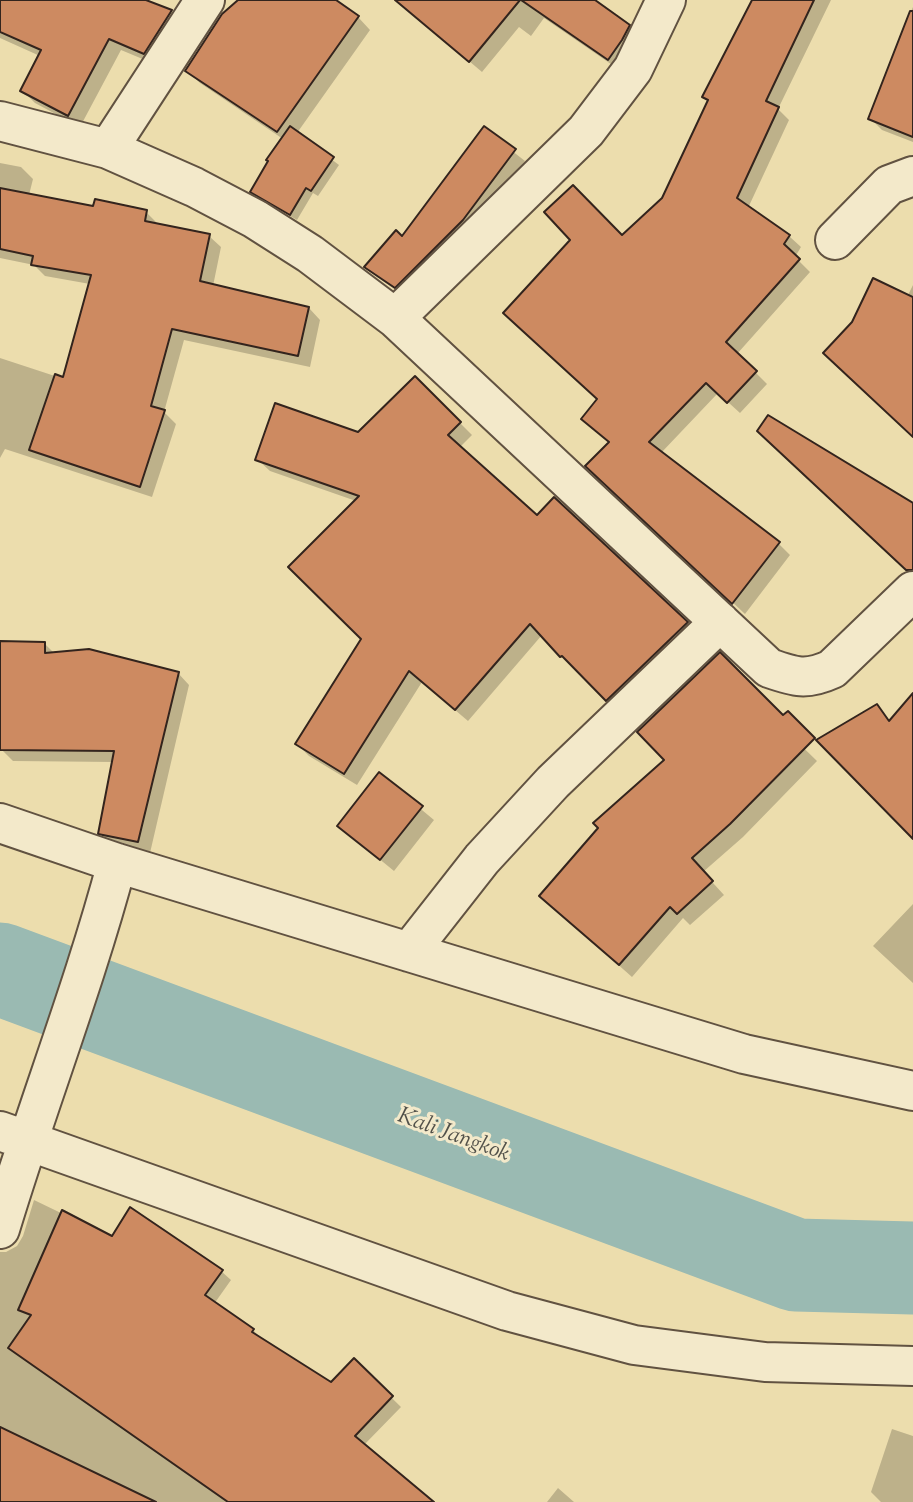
<!DOCTYPE html>
<style>
body{margin:0}
canvas{display:block;background:#ecddad}
</style>
<canvas width="913" height="1502"></canvas>
<script>
const context = document.querySelector('canvas').getContext('2d');
context.lineJoin = 'round';
function fillPath(path, color) {
  context.fillStyle = color;
  context.fill(path, 'evenodd');
}
function stroke(path, color, width, dash) {
  context.strokeStyle = color;
  context.lineWidth = width;
  context.lineCap = dash ? 'butt' : 'round';
  context.setLineDash(dash || []);
  context.stroke(path);
}
function write(font, color, halo, rows, align = 'center') {
  context.font = font + ' "Sorts Mill Goudy",serif';
  context.lineWidth = 6;
  context.setLineDash([]);
  context.textBaseline = 'middle';
  context.strokeStyle = halo;
  context.fillStyle = color;
  for (const [text, x, y, turn = 0] of rows) {
    context.save();
    context.translate(x, y);
    context.rotate((+turn || 0) * Math.PI / 180);
    context.textAlign = isNaN(turn) ? turn : align;
    if (halo) context.strokeText(text, 0, 0);
    context.fillText(text, 0, 0);
    context.restore();
  }
}
fillPath(new Path2D(`
 M0,0H141L171,12L184,24L157,65L121,50L80,127L35,103L22,90L40,56L0,38Z
 M240,0H333L358,17L370,30L297,133L339,165L318,196L313,193L297,220L258,197L252,191L283,139L200,83L187,71Z
 M419,0H592L629,26L641,38L621,71L544,18L531,36L519,27L482,72L410,11Z
 M754,0H831L778,109L789,120L748,208L789,236L801,247L795,257L810,272L737,354L767,384L740,413L718,393L661,453L779,544L790,555L745,614L599,477L610,443L583,419L599,399L622,237L664,199L709,101L705,97Z
 M913,7V142L882,130L870,118L902,40L899,38Z
 M484,129L525,161L473,231L406,297L377,277L367,267L403,239Z
 M0,163L21,167L33,179L29,195L95,208L146,212L158,224L209,236L221,247L213,286L309,308L320,320L310,367L184,340L164,412L176,424L152,497L5,449L0,458V358L64,379L90,284L45,276L34,265L0,258Z
 M913,285V436L907,297Z
 M415,378L472,435L460,447L537,517L555,500L699,635L619,712L542,635L468,721L422,682L357,785L309,756L297,744L363,639L356,501L270,471L257,459L358,434Z
 M0,643L45,644L55,654L178,673L189,685L150,853L112,845L100,833L114,762L13,761L1,749Z
 M777,722L817,761L743,837L703,872L724,895L690,925L683,918L632,977L554,908Z
 M380,775L434,820L394,871L339,826Z
 M913,904V983L873,946Z
 M34,1200L113,1238L221,1271L231,1280L214,1304L253,1330L262,1339L331,1384L354,1361L401,1407L364,1445L431,1502H0V1252H6L17,1246L23,1236Z
 M892,1429L913,1436V1502H881L871,1492Z
 M558,1488L574,1502H547Z`), '#0003');
stroke(new Path2D(`
 M0,969L796,1265L913,1268`), '#9abab2', 93);
const building = new Path2D(`
 M0,0H146L172,10L144,54L109,39L68,116L20,91L41,50L0,32Z
 M238,0H336L359,16L277,132L185,71L222,14Z
 M395,0H520L469,62Z
 M521,0H595L630,25L622,40L608,60Z
 M752,0H814L766,101L779,107L737,198L790,235L784,244L800,259L726,342L757,371L727,403L706,383L649,442L780,542L732,604L585,466L609,442L581,419L597,399L503,313L570,240L544,212L573,185L622,235L662,198L708,100L702,97Z
 M910,11H913V137L868,119Z
 M290,126L334,157L311,191L306,188L290,215L250,192L268,161L266,160Z
 M484,126L516,149L463,220L395,288L364,267L396,230L402,236Z
 M0,188L93,206L95,199L147,210L145,221L210,234L200,281L309,307L298,356L172,329L151,406L165,410L140,487L29,450L55,374L63,377L91,275L31,265L33,256L0,249Z
 M873,278L913,297V437L823,353L852,322Z
 M415,376L461,422L448,435L537,515L554,497L688,622L606,701L562,656L560,657L530,624L455,710L409,671L344,774L295,744L361,639L288,567L359,496L255,460L275,403L358,432Z
 M768,415L913,503V570H906L757,431Z
 M0,641L45,642V653L89,649L179,672L138,842L98,834L114,751L0,750Z
 M720,652L783,715L788,711L815,738L730,824L692,858L713,881L677,914L670,907L619,965L539,896L598,828L593,823L664,760L637,732Z
 M913,693V839L816,740L877,704L889,721Z
 M379,772L423,806L380,860L337,826Z
 M130,1207L223,1270L205,1295L254,1329L252,1332L331,1382L354,1358L393,1396L355,1436L434,1502H228L8,1348L31,1315L18,1310L62,1210L112,1236Z
 M0,1427L156,1502H0Z`);
fillPath(building, '#cd8a61');
stroke(building, '#33241d', 2);
const street = new Path2D(`
 M0,121L108,149L194,187L255,219L310,254L395,318L769,668C795,677 806,681 832,669L913,591
 M108,149L205,0
 M835,240L889,185L913,176
 M395,318L586,131L633,69L666,0
 M0,823L117,863L744,1054L913,1091
 M409,952L482,859L553,782L720,622
 M0,1131L507,1311L634,1345L765,1362L913,1366
 M0,1229C37,1106 84,987 117,863`);
stroke(street, '#615241', 42);
stroke(street, '#f3e9ca', 38);
write('italic 23px', '#52514a', '#f3e9ca', [
 ["Kali Jangkok",453,1137,20]
]);
</script>
